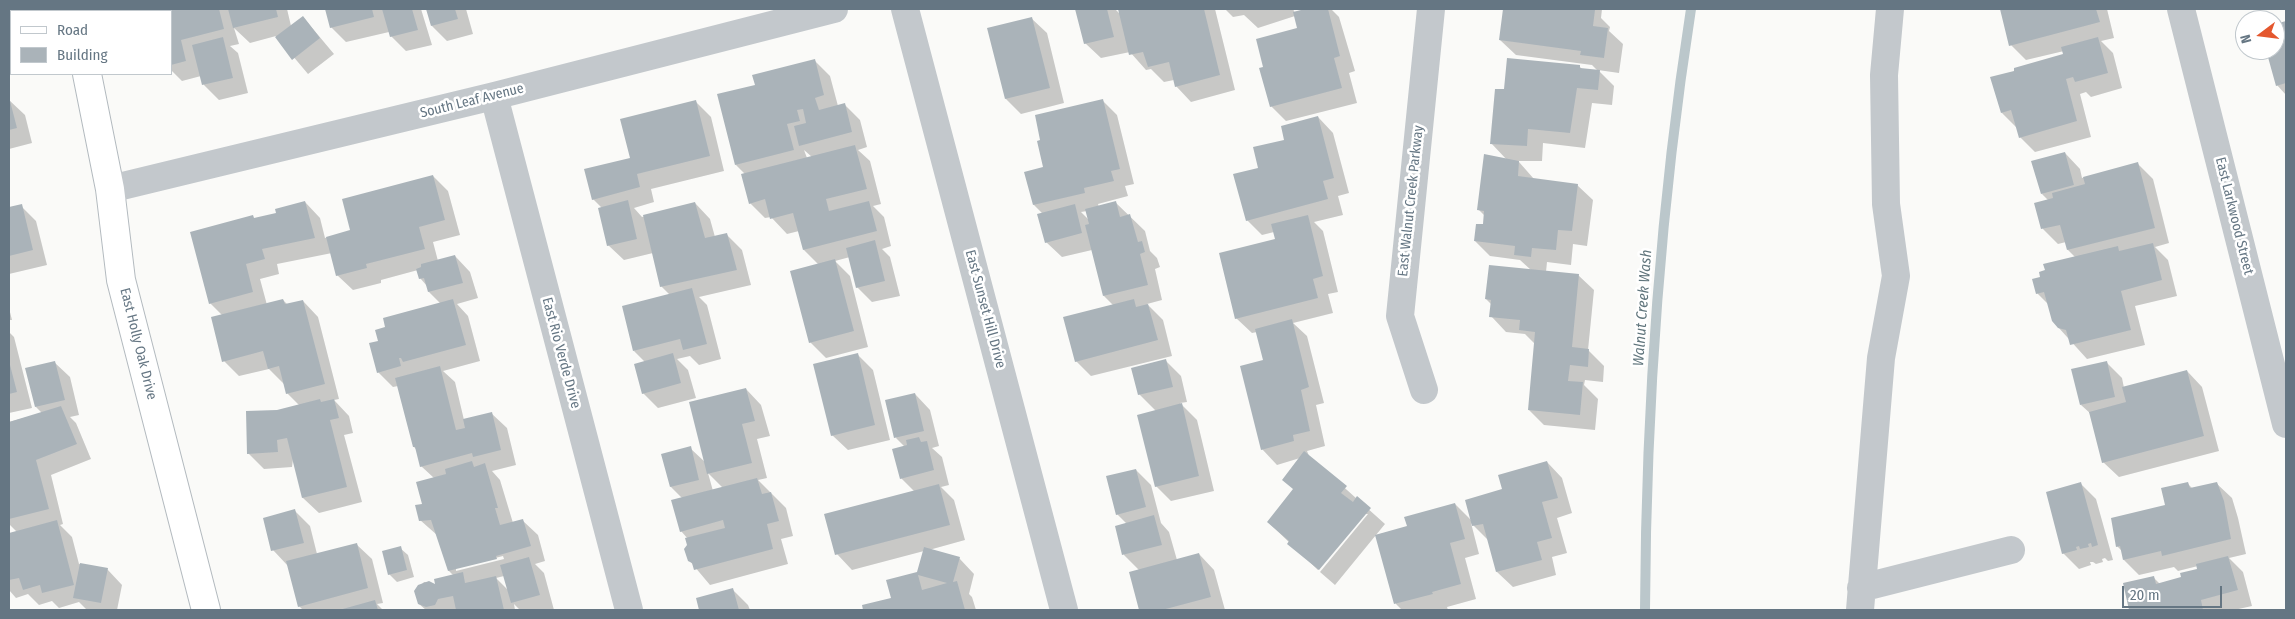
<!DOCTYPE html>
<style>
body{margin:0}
#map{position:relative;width:2295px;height:619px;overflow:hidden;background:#fafaf8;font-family:"Fira Sans Condensed",sans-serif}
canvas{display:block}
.frame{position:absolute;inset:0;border:10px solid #657683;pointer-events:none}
.legend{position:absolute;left:10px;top:10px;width:162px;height:65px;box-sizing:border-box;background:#fff;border:1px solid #c1c8cd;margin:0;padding:6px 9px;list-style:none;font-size:15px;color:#657683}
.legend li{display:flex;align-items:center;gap:10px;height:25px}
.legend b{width:25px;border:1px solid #c1c8cd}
.north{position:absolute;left:2235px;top:10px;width:50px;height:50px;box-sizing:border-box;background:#fff;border:1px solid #c1c8cd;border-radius:50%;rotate:255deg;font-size:14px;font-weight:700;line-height:20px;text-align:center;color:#657683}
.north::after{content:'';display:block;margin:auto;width:18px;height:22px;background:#e4572e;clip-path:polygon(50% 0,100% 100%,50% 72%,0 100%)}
.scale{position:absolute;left:2122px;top:586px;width:100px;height:22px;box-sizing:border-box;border:2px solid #657683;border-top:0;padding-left:6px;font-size:15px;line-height:18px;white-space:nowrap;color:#657683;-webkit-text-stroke:4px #fff;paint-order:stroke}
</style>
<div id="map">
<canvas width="2295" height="619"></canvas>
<div class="frame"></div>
<ul class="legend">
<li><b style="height:6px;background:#fff"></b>Road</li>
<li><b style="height:14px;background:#aab3b9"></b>Building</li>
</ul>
<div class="north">N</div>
<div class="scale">20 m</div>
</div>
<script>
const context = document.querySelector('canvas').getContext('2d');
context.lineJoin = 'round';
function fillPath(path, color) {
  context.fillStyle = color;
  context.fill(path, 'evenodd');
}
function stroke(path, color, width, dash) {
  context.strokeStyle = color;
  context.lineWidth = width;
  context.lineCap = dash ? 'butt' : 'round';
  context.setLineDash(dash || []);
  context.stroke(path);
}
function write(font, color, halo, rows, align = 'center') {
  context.font = font + ' "Fira Sans Condensed",sans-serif';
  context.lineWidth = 5;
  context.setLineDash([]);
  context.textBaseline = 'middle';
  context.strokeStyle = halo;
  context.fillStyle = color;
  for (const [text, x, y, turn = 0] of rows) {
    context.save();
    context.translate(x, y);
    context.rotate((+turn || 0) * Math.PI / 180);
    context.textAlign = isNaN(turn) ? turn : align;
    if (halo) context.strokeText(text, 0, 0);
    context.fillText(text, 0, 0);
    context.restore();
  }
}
fillPath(new Path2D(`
 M149,9H287L291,26L303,17L334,54L308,74L276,36L250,43L234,28L239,44L230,46L238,53L248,93L219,100L204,85L201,76L182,81L171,70V11H150Z
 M326,9H421L432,45L406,51L391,36L389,32L346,42L331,27Z
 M428,9H466L473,34L447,41L432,26Z
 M1077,9H1115L1120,14L1119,9H1215L1235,90L1191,102L1176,86L1174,80L1164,82L1151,69L1146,70L1130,52L1101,58L1085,43Z
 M1225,9H1293L1295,13L1304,10L1302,9H1331L1339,17L1355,71L1349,73L1357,103L1286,121L1271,106L1265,68L1298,29L1295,16L1258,28L1244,15L1233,17Z
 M1505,9H1602L1601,18L1610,27L1609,31L1623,44L1619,73L1598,70L1614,86L1612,105L1592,103L1585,148L1543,143L1542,161H1512L1519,162L1534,179L1577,185L1593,200L1587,246L1573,244L1571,265L1547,262L1546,272L1578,275L1594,290L1588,350L1604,366L1603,382L1585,380L1584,385L1598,399L1595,430L1544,425L1529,410L1535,344L1525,334L1506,332L1491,316L1492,305L1486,299L1531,270L1520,260L1490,256L1475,241L1484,225L1485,216L1479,210L1507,160L1491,143L1505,91L1579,66L1583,70L1598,71L1592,65L1516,55L1500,40Z
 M2001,9H2107L2114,38L2101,41L2113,53L2122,88L2091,97L2086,92L2080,94L2091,137L2035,152L2020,137L2017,128L2002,113L2016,72L2065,55L2064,51L2026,60L2011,45Z
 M1031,18L1047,33L1064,103L1021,114L1006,99L988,29Z
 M2286,23V95L2277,85L2267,50H2275V26Z
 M815,61L830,76L838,106L845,105L860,120L867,147L858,150L870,161L881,204L873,206L884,217L891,246L882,249L890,257L900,296L872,302L857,287L850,257L835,261L850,276L868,347L826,358L810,342L819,265L804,250L799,231L787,234L771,217L765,218L750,203L745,174L736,165L756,86ZM804,150L812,157L807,158Z
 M9,100L25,115L32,143L9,149Z
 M1102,100L1117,115L1134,184L1125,186L1128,196L1098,204L1099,207L1115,202L1145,231L1150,251L1157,258L1160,267L1155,269L1162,300L1147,304L1163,320L1172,356L1091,376L1076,361L1113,305L1104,296L1092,250L1062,257L1046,242L1043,214L1034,205L1026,173L1045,168ZM1087,211L1090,221L1081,212Z
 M695,101L711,117L724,171L651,189L654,202L634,208L642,217L695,203L710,219L715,237L727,235L742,250L751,285L699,297L707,305L721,359L699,365L690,356L677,359L688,370L696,398L658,408L643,393L645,362L634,351L670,295L661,286L653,253L624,260L608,245L602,208L593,199L631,159Z
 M1318,117L1333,133L1349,193L1338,196L1343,215L1314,222L1323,231L1338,292L1328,294L1333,313L1293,323L1307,336L1324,403L1316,405L1325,446L1307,451L1309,456L1385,524L1335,585L1320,572L1368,514H1364L1318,570L1268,522L1294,490L1300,458L1277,465L1262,449L1264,361L1257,332L1252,333L1236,318L1276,240L1274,232L1262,235L1247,220L1259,169L1286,140Z
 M2065,153L2080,169L2082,178L2138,164L2153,179L2169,243L2155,247L2168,260L2177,296L2135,306L2145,345L2087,359L2058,327L2049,305L2037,293L2042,278L2076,258L2068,250L2066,242L2058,244L2043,229L2036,204L2048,200L2042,194Z
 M433,176L448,191L460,235L433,242L438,261L455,256L470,272L478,298L457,304L468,316L480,361L443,371L455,382L464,420L491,413L507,428L516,465L492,471L500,480L513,523L522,520L538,535L545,561L535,564L544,573L554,610H520L514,604L515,610H426L419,604L415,591L424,582H429L437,587L454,576L449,571L437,535L420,520L424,504L434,478L421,466L417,450L414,447L398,386L393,387L378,372L379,342L441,304L429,292L427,286L420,278L418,270L381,280V283L353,290L337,275L332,253L277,264L279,274L260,279L267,305L283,300L288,305L303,301L318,317L339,399L334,400L349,416L353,433L344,435L362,502L319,513L303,498L293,459L292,467L264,469L248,453L277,412L300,406L287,393L284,384L269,369L239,376L224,361L223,316L210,303L255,219L277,214L305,202L320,218L325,238L352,231ZM503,556L504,559L456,571V568ZM504,576L508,590L496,578Z
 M21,206L36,221L47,265L9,274V209Z
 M9,308L12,320H9Z
 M9,332L14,337L32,408L9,413Z
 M858,355L873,370L890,440L848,450L832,435Z
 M1166,361L1181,376L1187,402L1180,403L1197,420L1214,491L1171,501L1156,486V411L1139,394Z
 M54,362L70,377L79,415L70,417L76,423L91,459L51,475L63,524L60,525L72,537L79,564L107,569L122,585L117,610H87L79,602L59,608L52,601L39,605L28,594L16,598L9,590V535L17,532L9,524V422L42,413L36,407Z
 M2106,362L2122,378L2124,388L2187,371L2202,387L2219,451L2119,477L2103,462L2091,414L2081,405Z
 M746,389L761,405L770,436L757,439L767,478L758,480L786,508L793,536L781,539L788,564L710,585L689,560L688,539L681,531L683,499L671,487L663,455L690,448L706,463ZM708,473L723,488L713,491Z
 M915,394L930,410L939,446L932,448L942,457L949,485L941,487L954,500L965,540L929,550L959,558L974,574L969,594L972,597L976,610H864L863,606L892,599L918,573L924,551L852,570L837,554L914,491L901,478L905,447L896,438Z
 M1547,462L1562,478L1572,513L1557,518L1567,553L1552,557L1556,575L1513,587L1497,572L1489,541L1471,523L1479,554L1465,558L1476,599L1447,607L1448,610H1402L1396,604L1376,535L1408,527L1455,504L1473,522L1503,490Z
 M1136,470L1151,485L1161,523L1169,532L1177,560L1199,554L1214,570L1225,610H1140L1130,573L1139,570L1124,555L1127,524L1117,514Z
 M2187,483L2193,489L2216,483L2232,498L2238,518L2246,554L2229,558L2243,572L2252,606L2234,610H2131L2124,584L2154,578L2160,584L2182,578L2199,570L2198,566L2178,571L2174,567L2139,575L2124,560L2122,551L2117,546L2167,505Z
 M2081,484L2096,499L2113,560L2108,561L2105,558L2102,559L2103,562L2096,564L2093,562H2090L2091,565L2079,569L2063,553Z
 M295,511L310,526L317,554L356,544L372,559L383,603L377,604L383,610H303L299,606L288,566L273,550Z
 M400,548L408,555L414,577L397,582L389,574Z
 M733,590L748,605L750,610H700L697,599Z`), '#0003');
stroke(new Path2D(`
 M1645,610C1646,410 1660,207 1691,9`), '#bbc7cb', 10);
fillPath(new Path2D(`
 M148,9H219L224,29L181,40L186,61L171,65V11H149Z
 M228,9H276L278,17L233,28Z
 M325,9H372L374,17L330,28Z
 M382,9H412L418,30L390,37Z
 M426,9H455L458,19L431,26Z
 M1075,9H1107L1114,37L1084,44Z
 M1118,9H1204L1220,75L1175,87L1169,62L1148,67L1143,52L1129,55Z
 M1305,9H1328L1340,56L1334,58L1342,88L1270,107L1259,68L1263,67L1256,39L1297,28L1293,12Z
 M1503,9L1595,10L1593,26L1608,28L1604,58L1580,55L1581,51L1499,40Z
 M2000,9H2096L2100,22L2009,46Z
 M303,16L320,38L292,60L275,37Z
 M1032,17L1050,88L1005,99L987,28Z
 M2286,21V83L2276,86L2266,50H2275V24Z
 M223,37L233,78L202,85L192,45Z
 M2098,37L2108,73L2075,82L2073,77L2066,79L2077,121L2019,138L2011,110L2001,113L1990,77L2014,71V68L2063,54L2061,47Z
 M1507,58L1580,65V68L1600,70L1598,90L1577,88L1570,133L1528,129L1527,146L1490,144L1495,89H1504Z
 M815,59L824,95L815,98L819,110L845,103L852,132L799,146L794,126L806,123L803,109L797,110L800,121L787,124L794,150L735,165L717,94L755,85L752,75Z
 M9,97L17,128L9,130Z
 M1103,99L1120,169L1111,171L1114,181L1084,188L1085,193L1033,205L1024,172L1043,167L1037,141L1040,140L1035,115Z
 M696,100L710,156L637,174L640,187L592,200L584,169L630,158L620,119Z
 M1318,116L1334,178L1323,181L1328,199L1246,221L1233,174L1258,168L1253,147L1284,140L1281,126Z
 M855,145L867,189L826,199L829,211L869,201L877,231L803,250L793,213L770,219L765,199L749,204L741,174Z
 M2065,152L2074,185L2041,194L2031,161Z
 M1484,154L1519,161L1518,176L1578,184L1572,231L1558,230L1556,250L1532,248L1531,257L1514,255L1515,246L1474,241L1476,224H1483L1484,211L1477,210Z
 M2138,162L2155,228L2067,250L2060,225L2041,229L2034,203L2053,198L2052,193L2085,184L2083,177Z
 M433,175L445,220L419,227L425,249L366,264L367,268L336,276L326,237L350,230L342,199Z
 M628,200L637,239L607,246L598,208Z
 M305,201L315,238L262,249L265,259L246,264L253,292L209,304L190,232L253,215L254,218L276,213L275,209Z
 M1116,201L1120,217L1130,214L1138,242L1142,241L1145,252L1140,254L1148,285L1103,296L1085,225L1089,224L1085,209Z
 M695,202L705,238L727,233L737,270L660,287L643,215Z
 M22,204L33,250L9,256V207Z
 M1075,204L1082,233L1045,243L1037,214Z
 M1308,215L1323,276L1313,279L1318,298L1235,319L1219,253L1275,239L1271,224Z
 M875,240L885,281L856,288L846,248Z
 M2153,243L2162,280L2121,291L2131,330L2070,345L2066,330L2058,328L2052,321L2044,292L2036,294L2032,279L2040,277L2039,272L2045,270L2043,264L2118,246L2119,251Z
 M455,255L463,283L428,292L424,278L419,279L416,269L421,267V264Z
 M835,259L854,331L809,343L790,271Z
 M1489,265L1579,274L1572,347L1589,349L1588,367L1570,365L1568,381L1583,382L1580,415L1528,410L1535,332L1519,330L1520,320L1489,317L1491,300L1485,299Z
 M692,288L707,344L683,350L680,339L633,351L622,306Z
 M283,299L285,304L303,300L325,384L286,394L279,366L268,369L263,351L222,362L211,317Z
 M453,299L466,345L403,362L401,358H399L401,366L377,373L369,343L378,341L375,330L385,327L383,318Z
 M1134,299L1136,307L1148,304L1158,340L1075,362L1063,317Z
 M1292,319L1309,387L1301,390L1310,431L1293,435L1294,441L1261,450L1240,366L1263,360L1255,329Z
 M673,353L681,383L642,394L634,364Z
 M858,353L875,425L831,436L813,364Z
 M1166,359L1173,387L1138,395L1131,368Z
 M9,361L17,392L9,394Z
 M55,361L65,400L35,407L25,368Z
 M2107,361L2115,397L2080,405L2071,369Z
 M440,366L456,430L465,428L463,419L492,412L501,450L473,457L472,453L420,467L415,447H413L395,378Z
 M2187,370L2204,436L2102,463L2089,412L2126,402L2122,387Z
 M746,388L755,421L742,424L752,463L707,474L689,402Z
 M915,393L924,431L894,438L885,400Z
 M320,399L321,402L334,399L339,418L330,420L347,487L302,498L287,438L277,440L278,452L247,454L246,411L277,410Z
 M1182,403L1199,476L1155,487L1137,415Z
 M61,406L77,444L36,460L49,509L9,519V422Z
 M919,437L921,442L927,441L934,470L900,479L892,449L907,445L906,440Z
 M691,446L699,480L670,487L661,454Z
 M1304,451L1347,486L1341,493L1353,502L1357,496L1371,508L1319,570L1287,544L1289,541L1267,522L1293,489L1282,480Z
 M472,461L474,467L485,463L498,508H495L500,525L523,519L531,546L496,556L497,559L448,571L431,520L419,521L415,505L422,504L416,482L446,474L445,469Z
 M1547,461L1558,498L1542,502L1552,538L1537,542L1542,560L1496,572L1483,524L1472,526L1465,500L1502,489L1498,475Z
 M1136,469L1146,507L1116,515L1106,476Z
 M757,478L762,494L771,492L779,521L767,524L773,549L694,570L692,563L688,561L684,549L687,545L685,538L725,528L723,520L680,532L671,500Z
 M2081,482L2098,545L2092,547L2091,543L2088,544L2089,547L2080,549L2079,546L2076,547L2077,550L2062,554L2046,492Z
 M2188,482L2190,488L2217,482L2224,501L2231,539L2162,556L2161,551L2123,560L2120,546L2116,547L2111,518L2165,505L2161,488Z
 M939,484L950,525L835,555L824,514Z
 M1455,503L1465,539L1450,543L1461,584L1432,592L1433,594L1394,604L1375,535L1407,526L1404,517Z
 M295,509L304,543L271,551L263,518Z
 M1154,515L1162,545L1122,555L1115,526Z
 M57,520L74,585L42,593L40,585L23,590L19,578L9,580V533Z
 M357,543L368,588L298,607L286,561Z
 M401,546L407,570L388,575L382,551Z
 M924,547L960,557L953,582L957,581L965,610H863L862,605L891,598L886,580L917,572ZM918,575L947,583L922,590Z
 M1199,553L1211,597L1162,610H1139L1129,572Z
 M2228,556L2238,590L2201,600L2203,610H2129L2123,583L2154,576L2156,584L2181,577L2180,573L2197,569L2196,564Z
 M529,557L540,595L511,603L500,565Z
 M80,563L108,568L101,603L73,598Z
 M463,572L465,583L496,576L504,610H456L453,596L438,599L435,605L426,607L418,604L414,591L418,585L429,581L435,584L434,579Z
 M733,588L739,610H699L696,598Z
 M375,600L378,610H339Z`), '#aab3b9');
const secondary = new Path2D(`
 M73,9L74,11
 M87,74L110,189L121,280L206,610`);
stroke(secondary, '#b3babf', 30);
stroke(new Path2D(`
 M905,9L1064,610
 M2181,9L2286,424
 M494,96L629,610
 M110,189L494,96L834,9
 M1424,390L1400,316L1431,9
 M1861,588L2011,550
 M1860,610L1881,358L1896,276L1886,204L1884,75L1890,9`), '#c3c8cc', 28);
stroke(secondary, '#fff', 28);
write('14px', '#657683', '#fff', [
 ["South Leaf Avenue",472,101,-14],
 ["East Walnut Creek Parkway",1411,201,-84],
 ["East Larkwood Street",2234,216,76],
 ["East Sunset Hill Drive",985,309,75],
 ["East Holly Oak Drive",138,344,76],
 ["East Rio Verde Drive",561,353,75]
]);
write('italic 15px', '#60757c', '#fff', [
 ["Walnut Creek Wash",1643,308,-86]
]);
</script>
